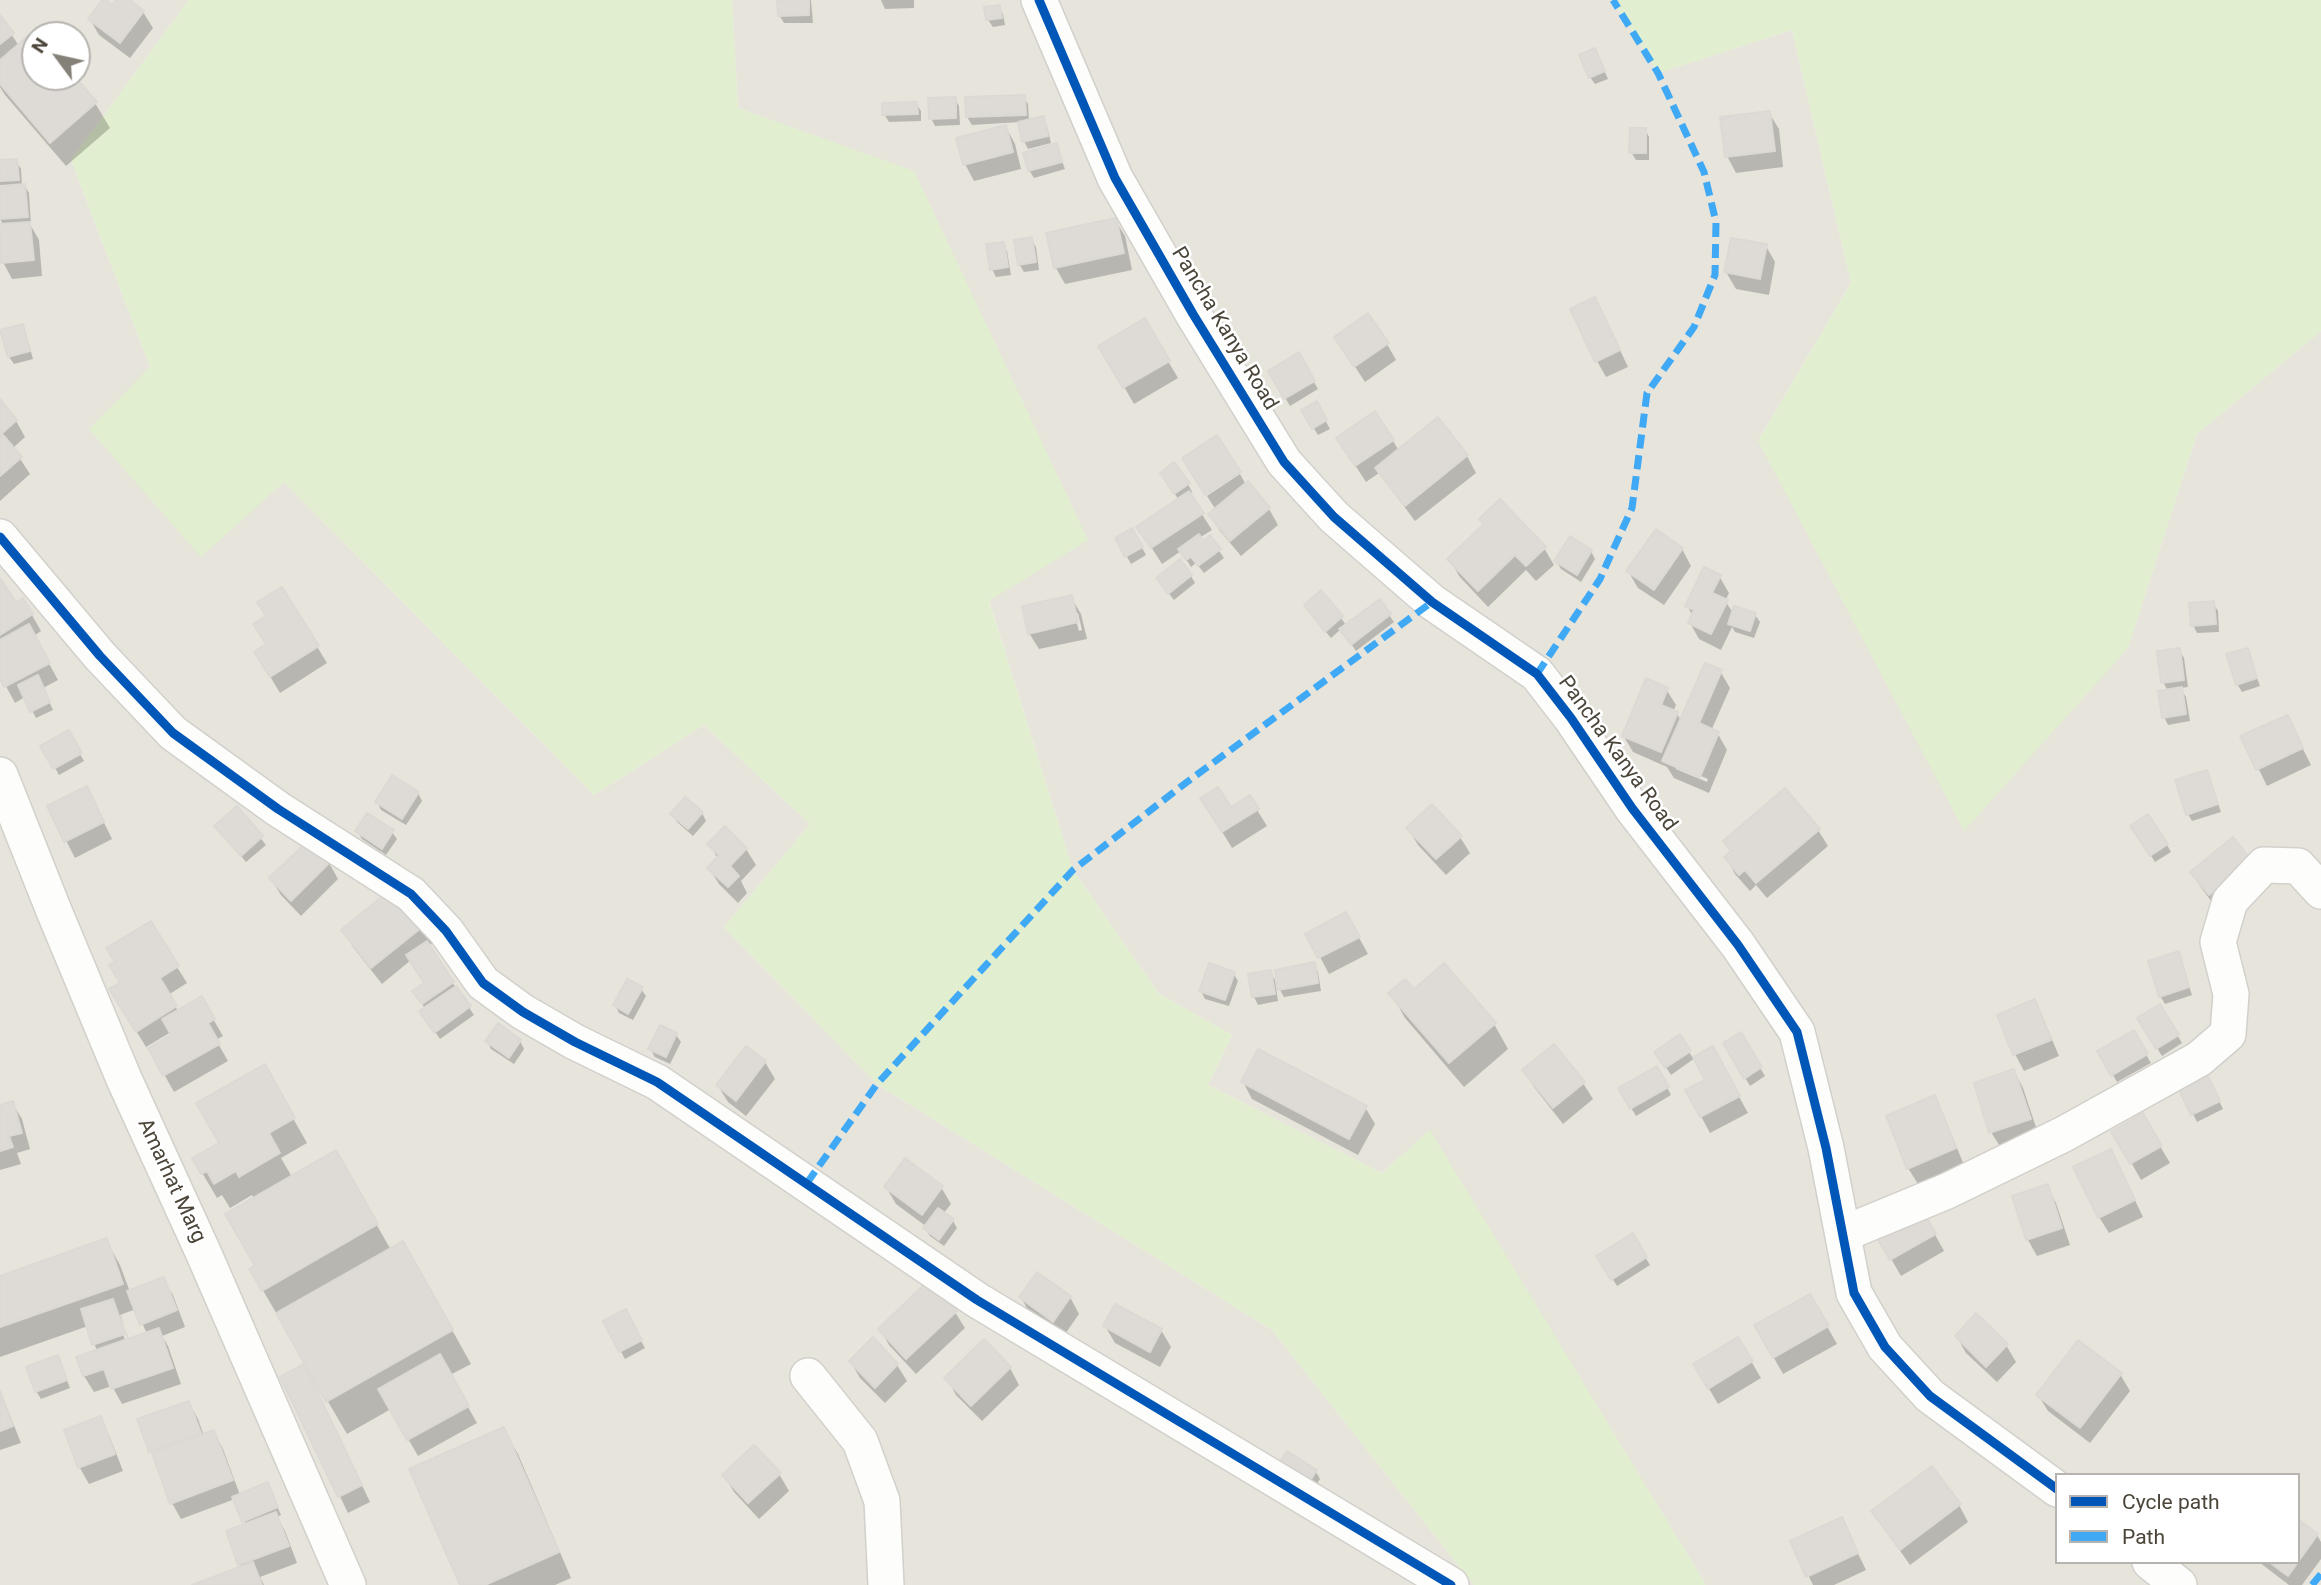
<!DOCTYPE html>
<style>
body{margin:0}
#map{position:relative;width:2321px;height:1585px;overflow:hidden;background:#f4f2ee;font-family:Roboto,sans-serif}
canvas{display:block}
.legend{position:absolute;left:2055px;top:1473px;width:245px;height:91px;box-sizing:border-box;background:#fff;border:2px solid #b7b4b0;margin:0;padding:9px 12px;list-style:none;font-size:21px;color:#4b4439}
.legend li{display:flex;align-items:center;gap:14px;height:35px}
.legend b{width:35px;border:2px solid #b7b4b0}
.north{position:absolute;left:21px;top:21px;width:70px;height:70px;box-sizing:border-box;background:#fff;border:2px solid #b7b4b0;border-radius:50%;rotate:303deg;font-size:19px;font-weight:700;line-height:28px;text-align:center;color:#4b4439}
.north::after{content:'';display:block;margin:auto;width:24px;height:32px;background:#868178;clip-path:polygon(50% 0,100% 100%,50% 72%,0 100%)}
</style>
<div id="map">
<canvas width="2321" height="1585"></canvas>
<ul class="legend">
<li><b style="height:9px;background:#0057b8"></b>Cycle path</li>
<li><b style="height:9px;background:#3fa9f5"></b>Path</li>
</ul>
<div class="north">N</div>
</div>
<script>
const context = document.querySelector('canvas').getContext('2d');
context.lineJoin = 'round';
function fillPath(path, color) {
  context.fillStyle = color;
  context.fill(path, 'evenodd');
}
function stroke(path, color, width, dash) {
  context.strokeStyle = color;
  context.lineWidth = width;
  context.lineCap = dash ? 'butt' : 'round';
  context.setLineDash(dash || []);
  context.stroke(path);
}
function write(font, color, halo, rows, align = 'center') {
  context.font = font + ' Roboto,sans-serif';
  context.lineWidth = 5;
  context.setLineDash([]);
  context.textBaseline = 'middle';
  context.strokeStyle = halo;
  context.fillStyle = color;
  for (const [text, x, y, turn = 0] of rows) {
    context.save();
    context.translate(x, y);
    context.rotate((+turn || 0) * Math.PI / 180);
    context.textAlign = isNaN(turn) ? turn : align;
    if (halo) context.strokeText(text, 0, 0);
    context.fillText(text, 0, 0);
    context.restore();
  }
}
fillPath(new Path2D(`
 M0,0H189L71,160L150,367L90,430L284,482L594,795L704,725L810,824L724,927L877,1084L1272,1330L1474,1585H0ZM35,35H77V77H35Z
 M732,0H1613L1658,73L1792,30L1851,283L1758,441L2128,648L2197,434L2321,331V1585H1706L1429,1131L1382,1173L1208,1085L1232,1035L1159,994L1073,870L989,600L1087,540L914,172L738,108ZM2057,1475H2298V1562H2057Z`), '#e7e4dc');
fillPath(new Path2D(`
 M189,0H732L738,108L914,171L1088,540L989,601L1073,870L1159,994L1232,1035L1208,1085L1382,1173L1430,1130L1706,1585H1474L1272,1330L877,1084L724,927L810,824L704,725L594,795L284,482L201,557L89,429L150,367L71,160Z
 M1613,0H2321V331L2197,434L2128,648L1964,831L1758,441L1851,283L1792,30L1658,73Z`), '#e1eecf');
fillPath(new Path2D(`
 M118,0H127L143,12L153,28L130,58L99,35L90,19L113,7Z
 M779,0H811L813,23H784L779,15Z
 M881,0H914V8L885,9Z
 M999,7L1003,14L1005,25L993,27L988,20Z
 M0,17L19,46L35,32L37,35H35V77H73L95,103L110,128L66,166L5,95L0,87Z
 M1598,57L1608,79L1595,84L1590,77Z
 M1024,97L1028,104L1029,121L1043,118L1047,126L1051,143L1028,149L1024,141L1020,122L972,125L967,117Z
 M955,99L959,106L960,125L935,126L931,118Z
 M916,103L921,111V121L889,122L884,114Z
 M1769,113L1779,129L1783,167L1736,173L1727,156Z
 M1006,127L1015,144L1021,169L974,181L965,164Z
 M1645,129L1649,137V160H1636L1631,152Z
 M1056,146L1065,169L1034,178L1029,170Z
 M16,161L21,169L22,186H25L29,193L31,226L39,240L42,276L12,279L3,262L0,226H4L0,219V162Z
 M1115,220L1125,236L1132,270L1065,284L1056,268L1049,234Z
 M1031,239L1036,247L1039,270L1024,272L1019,264Z
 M1003,244L1007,251L1011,275L996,277L992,269Z
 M1766,246L1775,262L1769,295L1736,289L1726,272Z
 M1604,316L1628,367L1606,377L1597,361Z
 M1144,321L1178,378L1134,404L1101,347Z
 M22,326L26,334L33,359L14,364L9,357L2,332Z
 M1387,344L1396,360L1365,382L1346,353Z
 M1298,355L1318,389L1290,406L1270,372Z
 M0,402L16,421L25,437L13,448L30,474L0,501Z
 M1316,403L1330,429L1318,435L1303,411Z
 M1438,420L1467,456L1476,473L1415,521L1379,473L1366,482L1338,439L1393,441L1399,451Z
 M1240,474L1246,485L1269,509L1278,525L1241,556L1220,531L1210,514L1216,510L1207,496Z
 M1166,481L1188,484L1192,492L1189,494L1212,530L1199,538L1203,543L1210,538L1224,558L1204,573L1196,563L1191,567L1181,551L1162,564L1139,528L1179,500Z
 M1481,520L1544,548L1554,565L1536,581L1526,570L1488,607L1459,576L1450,559L1485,526Z
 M1132,530L1146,555L1131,564L1117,539Z
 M1682,549L1691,566L1664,605L1638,588L1628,571Z
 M1591,551L1595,559L1581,582L1561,569L1556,561Z
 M1191,576L1195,583L1174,600L1163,586Z
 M1719,576L1729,593L1725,601L1734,614L1755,615L1760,622L1754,638L1735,632L1732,627L1721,650L1699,639L1690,623L1693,616L1687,606Z
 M0,581L15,605L32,615L41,631L34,636L58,680L43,688L53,710L36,718L25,697L15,703L0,675Z
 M282,589L327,663L280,693L265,668L268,617Z
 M1321,593L1347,626L1389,615L1394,622L1356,651L1341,629L1331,638L1310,613L1306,606Z
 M1071,597L1081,614L1087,639L1039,649L1029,633ZM1074,613H1078L1082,630L1079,631Z
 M2213,603L2218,611L2219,632L2197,633L2193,625Z
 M2179,650L2184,658L2188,687L2180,688L2186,697L2190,721L2168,725L2164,717L2168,691L2163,682Z
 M2247,650L2260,686L2242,692L2237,684Z
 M1720,671L1730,688L1711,731L1718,734L1727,750L1709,793L1674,778L1667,767L1633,752L1623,735L1666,689L1676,705L1673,712L1677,713L1681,721ZM1676,765L1708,779L1707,782L1676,769Z
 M2287,717L2311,765L2267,786L2243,737Z
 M68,733L84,761L59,775L43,747Z
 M2207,772L2221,812L2192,821L2188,814Z
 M418,793L422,801L406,825L381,810L377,802Z
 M686,799L702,813L706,821L693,836L677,822L672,814Z
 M95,804L112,839L75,858L49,807Z
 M237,809L266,845L246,862L217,826Z
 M1230,810H1257L1267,826L1232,848L1212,815Z
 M1408,828L1460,837L1470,853L1446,875L1418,845Z
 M725,829L746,849L756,865L741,881L747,893L738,903L719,884L709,868L718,859L710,844Z
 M1818,830L1828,846L1767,898L1756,885L1750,891L1735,874L1726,857L1732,852L1725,841Z
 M357,831L392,832L397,839L386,855L362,839Z
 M2137,834L2167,845L2171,852L2155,862Z
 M2250,862L2219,911L2202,889L2192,873Z
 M329,863L338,879L301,916L281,895L271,879Z
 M1346,914L1368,954L1329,974L1308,934Z
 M425,925L434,942L428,946L474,1015L440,1039L426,1019L425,1009L415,991L426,984L411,960L382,984L353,947L343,930Z
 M2178,953L2192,995L2165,1004L2160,996Z
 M1314,964L1318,972L1321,991L1284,997L1280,990L1277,971Z
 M177,967L187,983L168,995L178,1011L201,998L223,1036L216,1040L228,1061L174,1092L150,1049L173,1036L171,1032L146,1047L111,990Z
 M1270,972L1275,980L1278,1001L1258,1005L1254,997L1250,975Z
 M1233,973L1238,981L1229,1006L1205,999L1201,991Z
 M641,989L646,996L633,1020L619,1013L615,1005Z
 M1414,991L1494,1024L1508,1049L1464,1087L1405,1018L1391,993Z
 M2034,1001L2043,1018L2059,1056L2024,1071L2015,1054Z
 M2160,1006L2182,1043L2162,1056L2139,1019Z
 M2133,1032L2151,1063L2117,1082L2099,1051Z
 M676,1035L681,1042L670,1064L655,1057L650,1049Z
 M1740,1035L1765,1076L1750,1086L1725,1044Z
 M1679,1037L1693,1058L1712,1048L1748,1113L1710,1133L1687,1090L1707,1080L1695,1058L1671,1075L1656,1052Z
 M487,1041H520L524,1049L514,1064L491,1049Z
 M747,1048L765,1062L775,1079L746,1116L728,1102L718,1086Z
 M264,1067L307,1143L281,1158L292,1177L335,1152L391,1250L422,1276L471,1364L450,1375L477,1423L418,1456L391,1409L347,1434L251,1270L257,1267L254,1199L252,1195L230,1208L222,1195L217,1198L194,1159L221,1144Z
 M1657,1068L1671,1095L1636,1116L1620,1089Z
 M1524,1070L1583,1083L1593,1099L1563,1124L1534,1087Z
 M2014,1071L2023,1088L2039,1136L2001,1148L1991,1132Z
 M2208,1078L2223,1109L2197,1122L2193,1114Z
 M1243,1082L1365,1107L1375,1124L1358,1155L1252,1099Z
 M1934,1098L1943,1114L1964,1165L1918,1184L1908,1168Z
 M12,1103L22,1119L30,1149L17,1153L21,1164L0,1170V1107Z
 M2142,1116L2170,1163L2141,1180L2114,1132Z
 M2119,1167L2143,1217L2109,1233L2099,1217Z
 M2047,1186L2056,1203L2070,1245L2037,1256L2028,1240L2014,1197Z
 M886,1187H941L951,1204L943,1214L953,1221L957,1228L944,1246L930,1236L925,1228L927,1227L896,1204Z
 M1922,1211L1944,1251L1901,1276L1878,1236Z
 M1632,1236L1650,1265L1617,1286L1599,1257Z
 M106,1240L120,1265L130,1292L163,1279L173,1295L185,1327L162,1336L168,1346L181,1384L122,1404L112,1386L94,1392L84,1376L78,1358L97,1351L88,1326L0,1357V1278ZM136,1309L147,1334L129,1340L120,1315ZM117,1316H121L129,1342L126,1343Z
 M1810,1296L1837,1344L1783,1374L1756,1326Z
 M1021,1297H1070L1079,1314L1063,1337L1030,1314Z
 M625,1312L645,1348L625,1359L605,1322Z
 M955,1312L965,1328L916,1374L889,1345L880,1329Z
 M1105,1326L1161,1330L1171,1347L1160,1367L1115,1343Z
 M1957,1337L2006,1345L2016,1362L1997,1382L1966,1353Z
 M1738,1339L1761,1378L1718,1404L1695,1365Z
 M873,1340L897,1365L907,1381L885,1403L860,1378L851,1362Z
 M984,1342L1010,1368L1019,1385L982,1421L956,1395L947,1378Z
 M58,1357L70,1388L41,1399L36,1391Z
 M2120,1374L2130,1391L2090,1443L2048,1411L2038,1395Z
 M282,1377L313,1383L370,1502L348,1513Z
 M0,1390L21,1443L0,1450Z
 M189,1403L198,1419L204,1436L214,1432L223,1449L240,1495L271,1492L281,1515L277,1517L285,1531L297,1563L260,1577L264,1585H197L242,1568L240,1564L246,1525L235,1499L181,1519L172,1503L140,1420Z
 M100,1418L109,1435L123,1471L89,1484L80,1468L66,1431Z
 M503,1429L518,1454L571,1578L555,1585H462Z
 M1285,1472H1316L1320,1479L1313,1490Z
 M779,1474L789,1491L759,1519L734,1492L724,1475Z
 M1959,1505L1968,1522L1910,1565L1873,1512Z
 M1841,1519L1866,1570L1834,1585H1813L1792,1542Z
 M2298,1521L2317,1535L2321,1542V1559L2302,1585H2289L2259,1562H2298Z`), '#0003');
const building = new Path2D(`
 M102,0H106L112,5L116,0H130L144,11L120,43L88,19Z
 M777,0H809V15L778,16Z
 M1000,5L1002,18L986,20L984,7Z
 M0,15L14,33L0,44Z
 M35,30L39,35H35V77H75L97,102L50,143L0,84V60Z
 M1595,48L1605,71L1589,78L1579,55Z
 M1025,95L1026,115L966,117L965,97Z
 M956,97V118L929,119L928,98Z
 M917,102L918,114L882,115V103Z
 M1770,111L1775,151L1725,157L1720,117Z
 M1044,116L1048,136L1022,142L1018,122Z
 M1006,125L1013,152L963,165L956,138Z
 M1630,128H1646V153H1629Z
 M1057,143L1062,162L1028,171L1023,153Z
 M17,159L19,180L0,181V160Z
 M25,184L28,217L0,219V186Z
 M1116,218L1124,253L1054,268L1046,233Z
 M30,222L34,260L1,263L0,224Z
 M1032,237L1036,262L1018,265L1014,240Z
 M1731,238L1767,244L1760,279L1724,272Z
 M1004,242L1008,267L990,270L986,244Z
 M1595,297L1620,350L1595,362L1570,309Z
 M1368,313L1389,343L1354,367L1334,337Z
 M1145,318L1170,361L1123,388L1098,346Z
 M23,324L30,351L8,357L0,330Z
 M1299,352L1315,381L1284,399L1268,371Z
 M0,399L17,420L0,435Z
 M1317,401L1327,420L1312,429L1301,410Z
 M1375,411L1394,440L1355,466L1336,438Z
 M1438,417L1468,455L1405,506L1375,468Z
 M3,435L22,457L0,476V438Z
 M1217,435L1241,472L1205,495L1182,458Z
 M1174,462L1190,483L1174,494L1160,473Z
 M1248,481L1270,508L1230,541L1208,514Z
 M1189,491L1204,513L1151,548L1136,527Z
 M1500,499L1546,547L1526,566L1515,555L1478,591L1447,559L1484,524L1479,519Z
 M1132,528L1143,547L1125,557L1115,538Z
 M1656,529L1683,548L1654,590L1626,571Z
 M1199,534L1204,541L1210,535L1221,549L1198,566L1191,557L1186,560L1178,549Z
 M1570,536L1592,550L1577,575L1554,561Z
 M1180,559L1192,575L1168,594L1156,578Z
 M1704,567L1721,575L1712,593L1728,600L1711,634L1688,623L1694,610L1685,606Z
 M0,578L16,602L23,598L33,614L0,635Z
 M282,587L319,646L270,677L254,652L266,644L253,624L266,616L257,602Z
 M1321,590L1343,616L1325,632L1304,605Z
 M1072,595L1078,622L1028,634L1022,606Z
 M1380,599L1391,614L1351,645L1339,629Z
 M2214,601L2216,624L2191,626L2189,603Z
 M1734,606L1756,613L1750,631L1728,624Z
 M29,624L50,663L4,687L0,679V640Z
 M2180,648L2184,680L2161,683L2157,651Z
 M2248,648L2257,678L2236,685L2226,654Z
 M1705,663L1722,670L1699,723L1719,732L1700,777L1662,761Z
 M38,675L50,702L30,712L18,685Z
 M1646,678L1668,688L1661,705L1678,712L1661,752L1622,736Z
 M2182,687L2186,714L2162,718L2158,691Z
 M2288,715L2303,748L2256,770L2240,736Z
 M69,730L82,753L53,769L40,746Z
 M2207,770L2218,804L2186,815L2175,780Z
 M392,775L419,792L402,819L375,802Z
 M87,786L104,822L64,842L47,806Z
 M1218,787L1231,807L1250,795L1259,809L1222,832L1200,798Z
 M1785,788L1820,829L1756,883L1745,870L1739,875L1724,857L1731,851L1723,841Z
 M685,797L703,812L688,829L670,814Z
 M1432,804L1462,836L1436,859L1406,828Z
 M237,806L263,836L241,856L214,826Z
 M367,813L394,830L382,849L355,831Z
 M2148,814L2168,844L2150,856L2130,826Z
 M725,826L747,848L730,866L739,876L728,887L707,868L719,855L707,844Z
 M2233,837L2252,861L2209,895L2190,872Z
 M309,840L330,862L291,901L269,878Z
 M395,886L426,924L371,968L341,930Z
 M1346,912L1360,937L1318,958L1305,934Z
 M151,921L179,966L160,978L177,1006L136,1032L109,989L120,983L109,965L115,962L106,948Z
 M427,941L454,982L422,1004L412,991L424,983L406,955Z
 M2179,951L2189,987L2159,997L2148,961Z
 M1315,962L1318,983L1278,990L1275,970Z
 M1209,963L1235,972L1225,1000L1199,991Z
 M1444,963L1496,1023L1449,1063L1388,993L1405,979L1414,989Z
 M1271,970L1275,994L1252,997L1248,974Z
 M627,979L643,987L628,1014L613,1005Z
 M456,986L471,1006L434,1033L419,1011Z
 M202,996L215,1019L208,1023L220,1044L163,1076L148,1048L171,1035L162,1019Z
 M2035,999L2051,1040L2013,1055L1997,1015Z
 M2160,1004L2179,1035L2156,1049L2137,1018Z
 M498,1023L521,1040L509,1058L485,1041Z
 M660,1025L677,1033L666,1057L648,1049Z
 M2134,1030L2148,1054L2111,1076L2097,1051Z
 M1741,1032L1762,1067L1744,1079L1723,1043Z
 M1680,1034L1691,1051L1665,1068L1654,1052Z
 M1554,1044L1585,1082L1553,1108L1522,1070Z
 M746,1046L766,1061L736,1101L716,1085Z
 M1713,1046L1740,1096L1700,1117L1685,1090L1705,1080L1693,1057Z
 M1258,1049L1367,1106L1349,1139L1241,1082Z
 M265,1064L295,1118L269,1133L280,1153L239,1177L236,1171L214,1184L207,1171L201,1174L192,1158L219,1143L196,1103Z
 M1657,1066L1669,1087L1630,1109L1618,1088Z
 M2204,1068L2220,1101L2191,1115L2175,1082Z
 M2014,1069L2031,1119L1989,1133L1974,1083Z
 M1935,1095L1956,1148L1907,1169L1886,1116Z
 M13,1101L22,1133L9,1136L13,1147L0,1151V1105Z
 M2143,1113L2162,1146L2130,1164L2111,1132Z
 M2111,1149L2135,1200L2098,1218L2073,1167Z
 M336,1150L378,1224L262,1291L249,1269L255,1266L225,1214Z
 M905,1158L943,1186L922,1215L884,1187Z
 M2048,1184L2062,1228L2026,1240L2012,1196Z
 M938,1208L954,1219L939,1240L923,1228Z
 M1922,1209L1936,1234L1890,1260L1875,1235Z
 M1633,1233L1647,1257L1611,1280L1596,1256Z
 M107,1238L123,1284L0,1327V1276Z
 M403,1241L453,1330L326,1402L276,1313Z
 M1037,1272L1071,1296L1053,1322L1019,1297Z
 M164,1277L177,1310L140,1325L127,1291Z
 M928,1281L957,1311L906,1359L878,1329Z
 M1810,1294L1829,1326L1773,1358L1754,1325Z
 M113,1299L125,1334L92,1345L81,1309Z
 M1115,1304L1162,1329L1150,1352L1103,1326Z
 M626,1309L642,1340L619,1352L603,1321Z
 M1976,1313L2008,1344L1986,1367L1955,1336Z
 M159,1328L173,1368L111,1389L104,1369L83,1376L76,1357Z
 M873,1337L898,1364L875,1388L849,1361Z
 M1738,1337L1753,1361L1708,1389L1693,1364Z
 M984,1339L1011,1367L971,1406L944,1378Z
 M2078,1340L2122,1373L2080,1428L2036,1395Z
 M440,1354L469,1406L407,1440L378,1389Z
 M58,1355L67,1380L35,1392L26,1367Z
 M304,1364L362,1485L338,1497L280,1377Z
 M0,1391L13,1426L0,1431Z
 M189,1401L201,1433L149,1452L137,1419Z
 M101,1416L115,1454L78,1468L64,1430Z
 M504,1427L559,1552L485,1585H460L409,1469Z
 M214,1430L233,1480L170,1504L152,1453Z
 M754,1445L781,1473L748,1503L722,1475Z
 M1287,1451L1317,1470L1308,1484L1278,1465Z
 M1932,1466L1961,1504L1900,1550L1871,1511Z
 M268,1482L278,1507L242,1522L232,1497Z
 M276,1512L289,1546L238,1565L226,1531Z
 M1842,1517L1858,1553L1806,1577L1790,1541Z
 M2298,1519L2318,1534L2298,1562Z
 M253,1562L262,1585H192Z
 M2269,1562H2298L2288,1576Z`);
fillPath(building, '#dedbd6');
stroke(building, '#dcd9d4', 2);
const minor = new Path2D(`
 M1039,0L1115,178L1193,314L1284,462L1334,517L1432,602L1537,674L1571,718L1632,808L1738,945L1797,1032L1826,1148L1854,1293L1885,1347L1930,1396L2057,1489
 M0,537L100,656L173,733L278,809L411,894L446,931L483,983L523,1012L575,1042L657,1082L977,1300L1451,1585
 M0,775L54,911L124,1079L203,1252L348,1585
 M1843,1234L1947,1191L2064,1134L2199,1059L2228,1034L2231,994L2218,942L2230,901L2264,865L2298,866L2321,891
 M808,1376L860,1441L882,1501L886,1585
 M2150,1562L2179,1585`);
stroke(minor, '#d2d0cb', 38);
stroke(minor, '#fdfdfc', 35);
stroke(new Path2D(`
 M1537,674L1600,579L1632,508L1647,393L1694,327L1715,275L1716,222L1704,172L1658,73L1613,0
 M807,1183L877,1084L1073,870L1187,782L1432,602
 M2312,1585L2321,1574`), '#3fa9f5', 7, [14, 7]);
stroke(new Path2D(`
 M1039,0L1115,178L1193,314L1284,462L1334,517L1432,602L1537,674L1571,718L1632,808L1738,945L1797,1032L1826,1148L1854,1293L1885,1347L1930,1396L2057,1489
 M0,537L100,656L173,733L278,809L411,894L446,931L483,983L523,1012L575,1042L657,1082L977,1300L1451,1585`), '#0057b8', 9);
write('21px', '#4b4439', '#fff', [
 ["Pancha Kanya Road",1224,329,59],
 ["Pancha Kanya Road",1617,754,54],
 ["Amarhat Marg",171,1181,65]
]);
</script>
